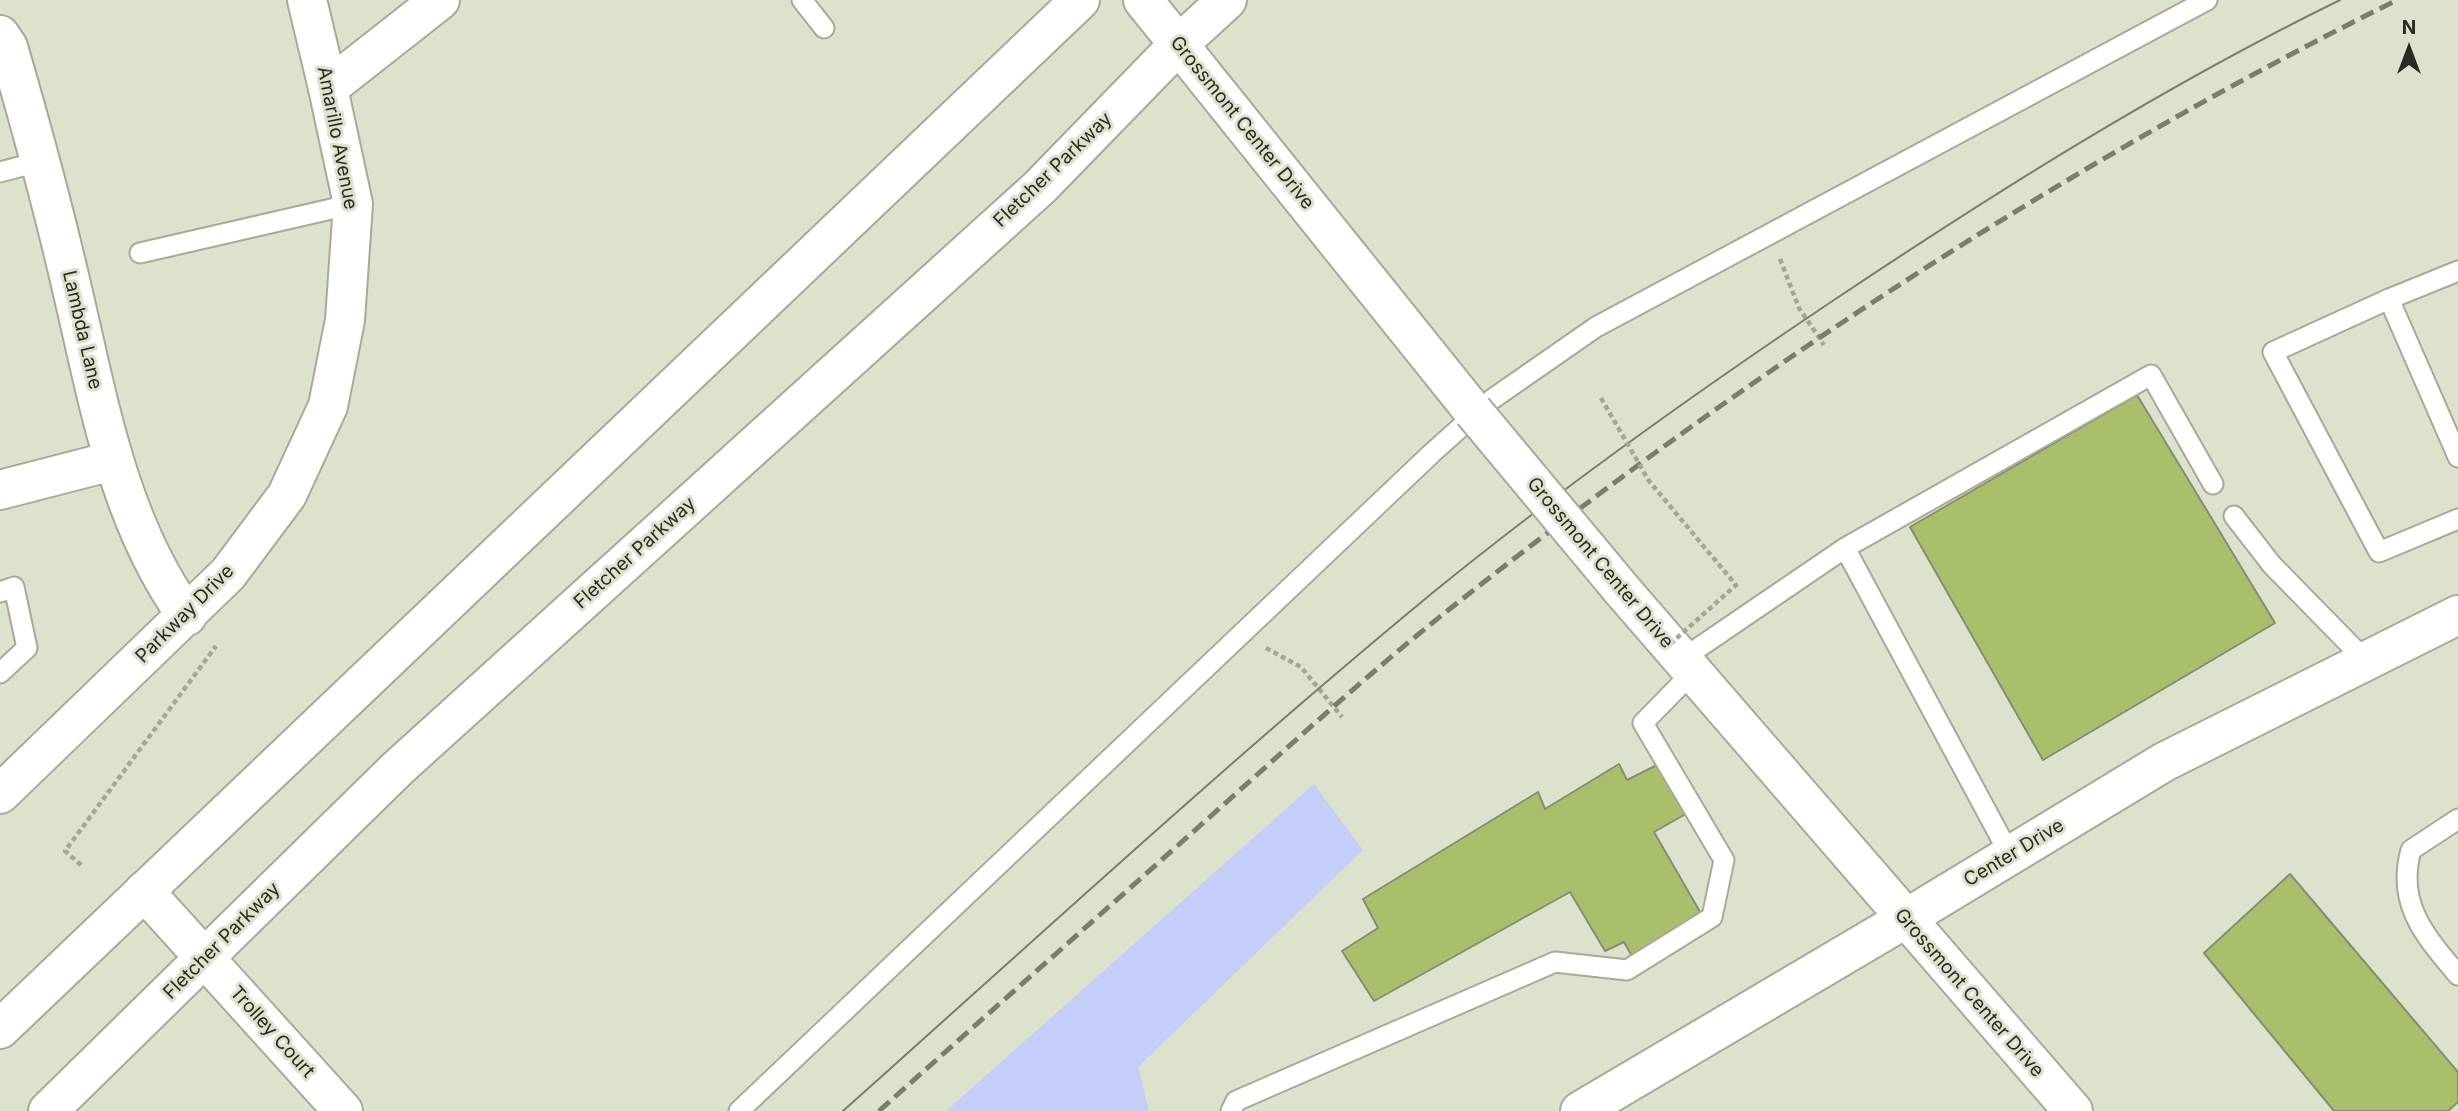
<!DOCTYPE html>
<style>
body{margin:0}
#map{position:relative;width:2458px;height:1111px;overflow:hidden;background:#dce3cc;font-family:Inter,sans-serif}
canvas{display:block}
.north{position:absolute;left:2374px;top:14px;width:70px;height:70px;-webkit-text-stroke:5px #dce3cc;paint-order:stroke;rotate:0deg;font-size:19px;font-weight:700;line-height:28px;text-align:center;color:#292b23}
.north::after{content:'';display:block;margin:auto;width:24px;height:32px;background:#292b23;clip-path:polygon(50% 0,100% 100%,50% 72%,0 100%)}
</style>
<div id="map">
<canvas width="2458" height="1111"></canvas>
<div class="north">N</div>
</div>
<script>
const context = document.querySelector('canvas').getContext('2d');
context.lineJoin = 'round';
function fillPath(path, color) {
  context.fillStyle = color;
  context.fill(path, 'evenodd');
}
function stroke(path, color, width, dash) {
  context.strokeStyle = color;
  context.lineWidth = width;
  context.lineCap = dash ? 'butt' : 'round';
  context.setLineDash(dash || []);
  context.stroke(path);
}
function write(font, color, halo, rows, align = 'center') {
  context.font = font + ' Inter,sans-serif';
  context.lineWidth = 6;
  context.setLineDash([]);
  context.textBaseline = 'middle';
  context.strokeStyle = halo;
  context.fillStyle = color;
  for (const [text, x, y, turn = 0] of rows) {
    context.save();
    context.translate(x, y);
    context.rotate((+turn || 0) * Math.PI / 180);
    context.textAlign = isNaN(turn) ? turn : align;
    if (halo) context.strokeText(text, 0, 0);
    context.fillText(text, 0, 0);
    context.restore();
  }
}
fillPath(new Path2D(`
 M1314,784L1363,850L1138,1067L1149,1111H946Z`), '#c5cdf9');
const building = new Path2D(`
 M2137,395L2275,623L2043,760L1910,527Z
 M1661,763L1691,811L1654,832L1703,917L1634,960L1624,942L1605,951L1570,892L1374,1001L1342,951L1378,928L1363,899L1538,792L1545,809L1619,764L1627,780Z
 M2290,874L2458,1072V1102L2448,1111H2334L2204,953Z`);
fillPath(building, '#aabf69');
stroke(building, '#868d77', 2);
const service = new Path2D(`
 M802,0L824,28
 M0,172L42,161
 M140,253L353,204
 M2458,271L2389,299L2458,457
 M2389,299L2273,352L2379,552L2458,519
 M2234,516L2272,565L2366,661
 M1845,548L2151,375L2213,484
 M0,592L14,587L27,648L0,673
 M1682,659L1845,548L2010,855
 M2458,819L2411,850C2396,904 2425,936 2458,975
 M739,1111L1432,453L1491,400L1596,327L2207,0
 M1231,1111L1236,1101L1555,962L1627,970L1712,917L1724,860L1643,723L1693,672`);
const minor = new Path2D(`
 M307,0L328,88
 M0,35L8,47C32,129 54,210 73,293C99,404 119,522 187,616
 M0,490L112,461
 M144,891L343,1111`);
const tertiary = new Path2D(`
 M0,794L228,574L287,495L328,406L345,320L353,204L328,88L440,0
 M1580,1111L1905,919L2164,762L2458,615`);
const secondary = new Path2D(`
 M1143,0L1473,411
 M1622,590L2073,1111`);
const primary = new Path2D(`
 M0,1029L1080,0
 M48,1111L398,768L1040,187L1179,44L1227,0`);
stroke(service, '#a5ab95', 23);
stroke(minor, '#a5ab95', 42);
stroke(tertiary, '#a5ab95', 42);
stroke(secondary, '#a5ab95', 42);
stroke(primary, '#a5ab95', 42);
stroke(new Path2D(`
 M1780,259L1799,308L1824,345
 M1266,648L1301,667L1342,717
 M81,865L65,851L216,646`), '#a3a896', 4.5, [5, 3.5]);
stroke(service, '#fff', 19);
stroke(minor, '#fff', 38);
stroke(tertiary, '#fff', 38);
stroke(secondary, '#fff', 38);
stroke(primary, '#fff', 38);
stroke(new Path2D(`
 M843,1111C1039,936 1233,757 1436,590C1563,487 1695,393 1831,302C1994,193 2164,86 2340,0`), '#797e6f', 2);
stroke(new Path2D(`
 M879,1111C990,1012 1101,914 1212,815C1293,743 1372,670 1456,604C1749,372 2063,166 2397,0`), '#797e6f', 5, [14, 7]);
const secondaryBridge = new Path2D(`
 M1473,411L1622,590`);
stroke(secondaryBridge, '#a5ab95', 42, []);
stroke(new Path2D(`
 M1601,398L1649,481L1736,585L1669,645`), '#a3a896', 4.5, [5, 3.5]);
stroke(secondaryBridge, '#fff', 38);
write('19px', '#292b23', '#dce3cc', [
 ["Grossmont Center Drive",1242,123,51],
 ["Amarillo Avenue",337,138,79],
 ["Fletcher Parkway",1053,170,-44],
 ["Lambda Lane",82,330,77],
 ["Fletcher Parkway",635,553,-42],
 ["Grossmont Center Drive",1600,563,50],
 ["Parkway Drive",185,614,-45],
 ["Center Drive",2014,853,-31],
 ["Fletcher Parkway",222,941,-45],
 ["Grossmont Center Drive",1969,993,49],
 ["Trolley Court",272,1032,48]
]);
</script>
